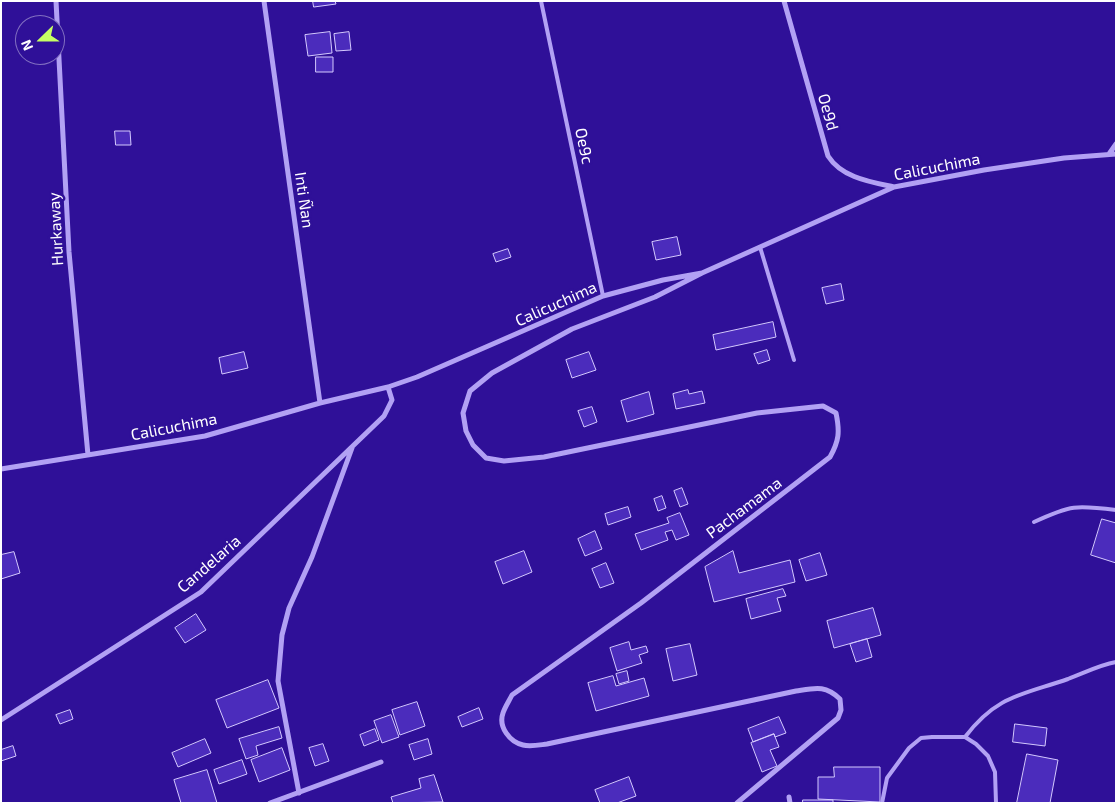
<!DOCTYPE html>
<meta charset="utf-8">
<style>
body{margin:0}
#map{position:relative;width:1117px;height:804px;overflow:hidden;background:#2f1098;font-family:"Exo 2",sans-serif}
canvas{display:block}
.frame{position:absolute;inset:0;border:2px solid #fff;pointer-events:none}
.north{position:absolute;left:15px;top:15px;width:50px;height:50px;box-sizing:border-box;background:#2f1098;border:1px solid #8270c1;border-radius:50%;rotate:248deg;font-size:14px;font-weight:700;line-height:20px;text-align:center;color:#fff}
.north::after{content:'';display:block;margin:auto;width:18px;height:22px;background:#c5ff64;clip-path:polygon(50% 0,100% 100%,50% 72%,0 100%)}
</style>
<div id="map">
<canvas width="1117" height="804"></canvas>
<div class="frame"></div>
<div class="north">N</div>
</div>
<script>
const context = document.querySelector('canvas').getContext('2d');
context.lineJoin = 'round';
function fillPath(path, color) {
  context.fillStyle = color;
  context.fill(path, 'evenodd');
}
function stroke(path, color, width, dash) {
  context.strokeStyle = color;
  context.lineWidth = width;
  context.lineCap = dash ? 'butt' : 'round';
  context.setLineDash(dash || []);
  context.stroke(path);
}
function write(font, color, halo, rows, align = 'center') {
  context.font = font + ' "Exo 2",sans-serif';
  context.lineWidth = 5;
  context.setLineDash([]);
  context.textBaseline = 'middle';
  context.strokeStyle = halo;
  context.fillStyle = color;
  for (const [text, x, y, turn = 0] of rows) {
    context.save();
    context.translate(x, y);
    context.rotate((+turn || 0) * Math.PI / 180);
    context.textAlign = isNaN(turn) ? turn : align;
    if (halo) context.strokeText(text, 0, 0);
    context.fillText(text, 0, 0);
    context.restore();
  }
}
const building = new Path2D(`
 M313,1H335L336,4L314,7Z
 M330,32L332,53L308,56L305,35Z
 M349,32L351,50L336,51L334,34Z
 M316,57H333V72H316Z
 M115,131H130L131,145H116Z
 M677,237L681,255L656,260L652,242Z
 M508,249L511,257L496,262L493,254Z
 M841,284L844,300L826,304L822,288Z
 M773,322L776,337L716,350L713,335Z
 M767,350L770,360L758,364L754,354Z
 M244,352L248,368L222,374L219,358Z
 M589,352L596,370L572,378L566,360Z
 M688,390L689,394L702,391L705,403L676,409L673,394Z
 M649,392L654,414L627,422L621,401Z
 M592,407L597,422L584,427L578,411Z
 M682,488L688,504L680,507L674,491Z
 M662,496L666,508L658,511L654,499Z
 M628,507L631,517L608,525L605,514Z
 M680,513L689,535L676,540L672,530L665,532L668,540L641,550L635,534L669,523L667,518Z
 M1102,519L1116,523V563L1091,555Z
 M595,531L602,549L585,556L578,539Z
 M524,551L532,572L503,584L495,562Z
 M733,551L739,573L790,560L795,582L714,602L705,567Z
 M14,552L20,573L1,579V555Z
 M820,553L827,575L806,581L799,560Z
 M606,563L614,583L600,588L592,569Z
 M783,589L786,596L777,598L781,611L751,619L746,599Z
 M873,608L881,635L834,648L827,621Z
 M196,614L206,630L185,643L175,628Z
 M867,639L872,657L856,662L850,644Z
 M629,642L631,650L646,646L648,652L639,655L642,663L617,671L610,648Z
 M690,644L697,675L673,681L666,649Z
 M627,671L629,681L619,684L616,674Z
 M613,676L616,686L644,678L649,696L596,711L588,683Z
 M268,680L279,708L227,728L216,700Z
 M417,702L425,726L400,735L392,710Z
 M479,708L483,719L462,727L458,717Z
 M70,710L73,719L60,724L56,715Z
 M391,715L399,737L382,743L374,721Z
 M779,717L786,733L775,737L774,734L753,742L748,729Z
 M1015,724L1047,728L1045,746L1013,742Z
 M279,727L282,738L256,746L258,755L246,759L239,739Z
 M375,729L379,740L364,746L360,735Z
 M774,734L779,747L770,750L777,766L762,772L751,743Z
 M205,739L211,753L178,767L172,753Z
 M428,739L432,754L414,760L409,745Z
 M323,744L329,761L315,766L309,748Z
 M13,746L16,756L1,761V750Z
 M282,748L290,770L259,782L251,760Z
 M1027,754L1058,760L1050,803H1017Z
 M242,760L247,774L219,784L214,770Z
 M834,767H880V802L818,799V777H834Z
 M207,770L217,803H181L174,780Z
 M434,775L443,802L393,803L391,797L421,788L419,779Z
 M629,777L636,796L617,803H600L595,790Z
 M803,800H833V803H803Z`);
fillPath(building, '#4b2cbc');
stroke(building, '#d4c9fe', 1);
stroke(new Path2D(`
 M541,1L603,296
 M760,247L794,360
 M1034,522C1071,505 1076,505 1116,510
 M965,737C997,695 1022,695 1068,679C1084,673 1099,665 1116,662
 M882,803L887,778L909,748L921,738L932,737H965L976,744L988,756L995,772L996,803`), '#b2a1f4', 4);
stroke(new Path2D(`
 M56,1L69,252L88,455
 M264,1L320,403
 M784,1L828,156C842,178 871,182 894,187
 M1109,154L1116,144
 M702,273L655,297L572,329L492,373L470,391L463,413L466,431L473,445L486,458L504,461L544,457L757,413L823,406L836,413C840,432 839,441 830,457L641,603L512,695C509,701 505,707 503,713C498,727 510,742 523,745C530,747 539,745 547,744L796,691C816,688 825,685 840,699L841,710L838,718L737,803
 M1,469L205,436L320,403L388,387L417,377L603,296L663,280L702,273L894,187L984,170L1064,158L1116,154
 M1,720L201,592L384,416L392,400L388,387
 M299,793L278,681L282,635L289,608L312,557L352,448
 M789,797L790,803
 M270,803L381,762`), '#b2a1f4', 5);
write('16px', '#fff', '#2f1098', [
 ["Oe9d",828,112,74],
 ["Oe9c",584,146,78],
 ["Calicuchima",937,167,-11],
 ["Inti Ñan",304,200,82],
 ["Hurkaway",56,229,-93],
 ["Calicuchima",556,304,-24],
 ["Calicuchima",174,427,-11],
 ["Pachamama",744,508,-37],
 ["Candelaria",209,564,-41]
]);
</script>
